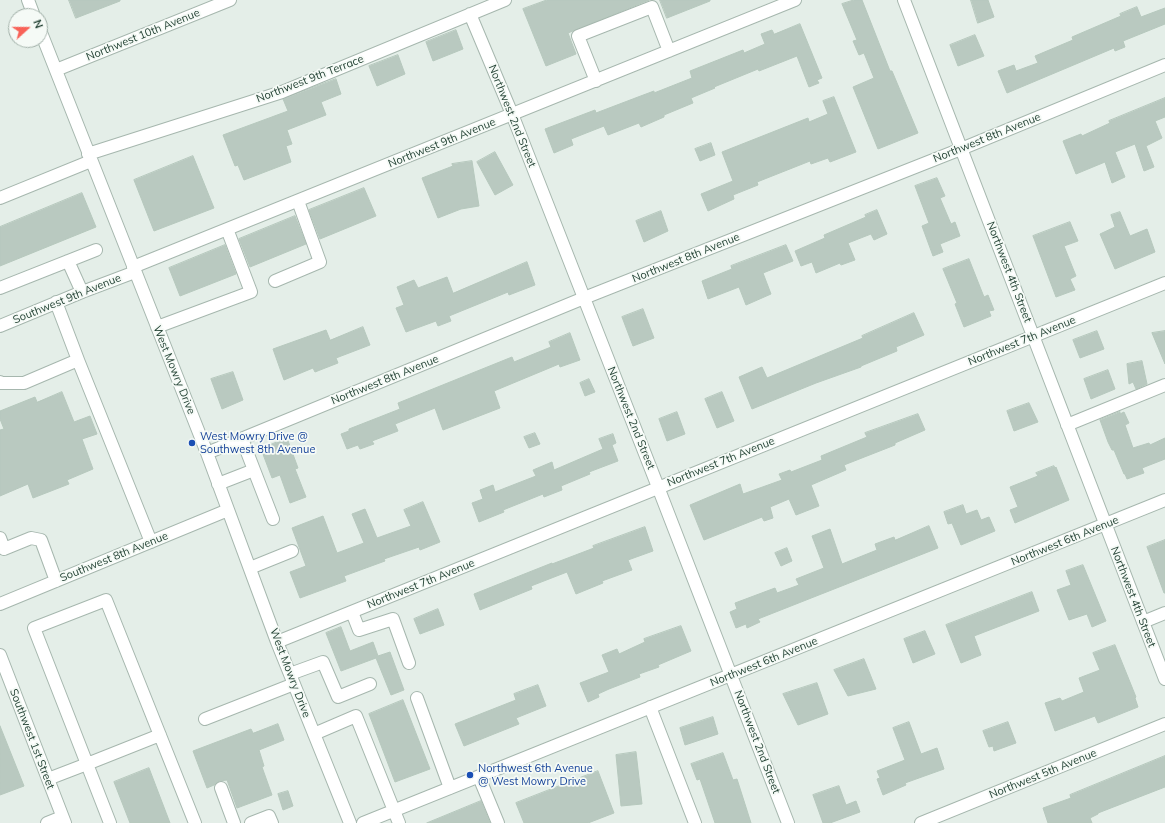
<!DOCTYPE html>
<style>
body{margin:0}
#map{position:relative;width:1165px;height:823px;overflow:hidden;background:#e4eee8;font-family:Mulish,sans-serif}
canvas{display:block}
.north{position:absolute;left:8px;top:8px;width:40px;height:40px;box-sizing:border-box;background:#f5faf6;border:1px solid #a1b0a8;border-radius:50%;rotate:69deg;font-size:11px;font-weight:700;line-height:16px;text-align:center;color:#224133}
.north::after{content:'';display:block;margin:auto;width:14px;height:18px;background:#f86258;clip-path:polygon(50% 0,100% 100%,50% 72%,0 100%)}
</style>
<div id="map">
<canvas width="1165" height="823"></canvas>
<div class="north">N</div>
</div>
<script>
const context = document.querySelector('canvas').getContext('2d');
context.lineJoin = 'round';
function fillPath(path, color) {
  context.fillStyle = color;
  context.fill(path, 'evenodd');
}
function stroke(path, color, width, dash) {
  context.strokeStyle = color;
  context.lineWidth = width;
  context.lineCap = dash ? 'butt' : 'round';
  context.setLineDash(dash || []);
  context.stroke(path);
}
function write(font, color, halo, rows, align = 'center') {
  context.font = font + ' Mulish,sans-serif';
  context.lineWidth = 3.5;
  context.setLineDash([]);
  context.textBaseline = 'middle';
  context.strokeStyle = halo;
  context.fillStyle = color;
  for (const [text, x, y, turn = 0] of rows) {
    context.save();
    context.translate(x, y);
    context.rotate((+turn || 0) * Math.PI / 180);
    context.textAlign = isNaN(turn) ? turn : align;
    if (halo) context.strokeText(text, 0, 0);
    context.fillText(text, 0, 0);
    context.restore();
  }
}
const building = new Path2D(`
 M69,0H120V1L76,18Z
 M547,0H649L568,33L576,54L546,66L523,9Z
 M660,0H710V1L667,18Z
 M854,0H862L890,71H892L918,133L878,149L853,87L874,78L864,53L859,55L853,41L857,40L842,4Z
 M971,0H988L994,17L978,23Z
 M1137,7L1141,17L1165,8V24L1123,41L1125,47L1115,51L1114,48L1007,93L998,71L1014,65L1016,71L1038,63L1035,56L1073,40L1072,37L1121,16L1120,14Z
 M800,24L822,78L817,80L819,83L809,87L797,56L759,71L758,69L714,87L715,88L691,98L693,103L664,115V117L641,127L639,123L608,135L604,126L571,139L573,145L554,153L545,129L595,110L596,113L638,97L654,91V93L692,78L690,71L743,50L744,53L765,44L761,34L772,30L774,34Z
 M456,30L463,49L433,61L426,42Z
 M975,35L984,56L958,66L950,45Z
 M398,55L405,74L377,86L369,66Z
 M336,79L341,94L321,102L326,115L287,130L292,144L286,146L291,162L244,180L238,165L235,166L223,135L288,111L283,99Z
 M834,97L856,152L830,162L828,158L811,164L810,161L757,182L758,185L733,195L734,199L708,211L701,194L733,181L722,152L808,118L809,122L828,114L823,101Z
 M1165,98V117L1155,121L1162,138L1146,146L1154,167L1144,171L1135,144L1115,152L1125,177L1112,183L1105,162L1076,174L1063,141L1081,134L1082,136L1110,123L1109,121Z
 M711,143L715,155L700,161L695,149Z
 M495,152L513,185L495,195L477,162Z
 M193,156L214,208L154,231L134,180Z
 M472,161L479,206L461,209L438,218L422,178L453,166L452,164Z
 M937,178L945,196L940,198L951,224L955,222L960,236L940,244L943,252L933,256L922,226L929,223L915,186Z
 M364,188L376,216L320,239L309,210Z
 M82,193L96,227L0,266V227Z
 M877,210L887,234L874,240L871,234L848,243L855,260L841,265L840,263L816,273L812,262L801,266L795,251L825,238L824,235L866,217L865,215Z
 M661,211L668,231L644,242L636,221Z
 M1120,212L1130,236L1147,229L1155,252L1115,269L1100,234L1115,227L1111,215Z
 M295,216L306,244L250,267L239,239Z
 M1070,222L1078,241L1064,246L1076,276L1070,279L1075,290L1056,297L1033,236Z
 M225,245L236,274L180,296L169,268Z
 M786,245L793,261L763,273L771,294L746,305L739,287L708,299L702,281L732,269L731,266Z
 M969,259L984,297L988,295L994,310L989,311L991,316L964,327L955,304L957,303L943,269Z
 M527,262L535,285L509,295L508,292L449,316L451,321L438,326L436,321L406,332L396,308L404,305L397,287L414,280L418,288L447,277L453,293Z
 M643,309L654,338L633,346L622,317Z
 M914,313L924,335L896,347L897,351L861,366V367L816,383L752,409L739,377L762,367L767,378L863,338L862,336Z
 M363,327L370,345L336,358L338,363L315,372L313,368L284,380L273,349L326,330L330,340Z
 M1097,331L1104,349L1080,358L1073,340Z
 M1165,331V364L1152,333Z
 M570,333L580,360L560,367L559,364L494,391L500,408L443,430L435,408L395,424L398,431L372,441L374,444L360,449L358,445L347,449L341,434L349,431V429L400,409L398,403L512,357L514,362L551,347L549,342Z
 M1142,361L1147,384L1136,389L1133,382L1129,384L1127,364Z
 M1108,370L1115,389L1091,399L1084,379Z
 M233,372L243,400L222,409L211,379Z
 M589,379L595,392L585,396L580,383Z
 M62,392L74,422L90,416L97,434L82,439L93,469L67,480L69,484L33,498L28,484L0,496V430L4,429L0,419V411L35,397L37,402Z
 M722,392L734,421L717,428L705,399Z
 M1029,403L1038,422L1014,431L1007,411Z
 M677,412L685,434L667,441L659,419Z
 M1120,412V414L1124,412L1129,423L1125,425L1133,448L1149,443L1150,445L1165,438V459L1142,468L1144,473L1127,479L1125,474H1124L1114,450H1112L1108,442L1100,420Z
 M918,414L925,430L895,443V445L844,465L846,470L811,485L819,506L796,515L789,499L770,507L773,518L764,521L762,517L704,540L690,505L740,484L743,494L782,480L779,474L790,470L791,472L822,460L821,456L867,437L865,433Z
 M535,433L540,444L529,448L524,437Z
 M613,434L616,443L612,445L618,461L589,472L590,474L561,486L562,490L544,497L543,494L503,510L504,512L479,522L472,503L483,499L480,490L493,485L495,492L536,476L533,470L552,462L554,470L603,449L599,439Z
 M287,438L298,468L295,469L306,497L290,503L280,475L272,478L261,449Z
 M1054,466L1055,468L1056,467L1069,500L1015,523L1010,510L1018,507L1010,487L1038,476L1036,473Z
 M423,502L440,542L420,550L419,547L384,559L385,561L344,576L346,581L300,598L290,572L306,566L292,528L323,516L337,553L364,543L352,514L365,509L377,538L411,526L404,510Z
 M963,505L966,514L977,510L981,520L989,517L995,531L961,545L952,523L948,524L944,512Z
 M929,526L938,548L758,619L760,622L747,628L746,624L736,628L730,612L737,609L735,603L775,588L777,593L799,585L796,579L824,568L812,536L830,529L842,564L877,550L875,544L894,537L895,540Z
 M645,527L653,551L628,560L632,570L602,581L603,583L576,594L567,572L531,586L532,589L480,610L474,594L552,563V564L594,548L593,546Z
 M1165,540V593H1164L1147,547Z
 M787,548L792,561L781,566L775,553Z
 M1083,565L1106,621L1092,627L1087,614L1069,620L1057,590L1071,585L1066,571Z
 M1032,592L1039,611L974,636L981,655L961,663L946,625Z
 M438,609L444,625L420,634L414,619Z
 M681,626L691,651L658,665L659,667L639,674L640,677L609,689L598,694L599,697L588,702L580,683L609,672L602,655L617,649L619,654L645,642L644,639Z
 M341,627L350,651L373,642L378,656L390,652L404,690L391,695L376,658L341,671L326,633Z
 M925,631L935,654L913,663L904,639Z
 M1115,645L1136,697L1135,698L1138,707L1098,723L1095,716L1055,731L1045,703L1060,698L1062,701L1084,692L1079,678L1100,670L1093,653Z
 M864,659L876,689L848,696L834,670Z
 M817,683L828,714L798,725L783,694Z
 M538,685L546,706L516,718L519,724L464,746L455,724L516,700L514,694Z
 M403,700L430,769L395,782L369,714Z
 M713,717L718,734L685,745L680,728Z
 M909,722L921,754L937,748L944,769L905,783L906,785L883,795L877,779L880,778L877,771L905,760L893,728Z
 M1008,722L1016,743L994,751L993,746L989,747L983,731Z
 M278,724L284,740L259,750L264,766L262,767L272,795L237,808L227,780L219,781L214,785L207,788L193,751L251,729L253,733Z
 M0,726L24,786L0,795Z
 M636,752L642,804L621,806L616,755Z
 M723,753L733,780L737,779L751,823H715L700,779L697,780L691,764Z
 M1165,756V787L1098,813V814L1090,818L1092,823H1048L1043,808L1071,798L1070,795Z
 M149,768L170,823H130L114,782Z
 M598,771L614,813L588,823H524L516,803Z
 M839,786L846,805L856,801L860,812L830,823H823L813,795Z
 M288,791L293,806L283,810L278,794Z
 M481,801L490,823H427Z`);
fillPath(building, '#b9c9c0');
stroke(building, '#b6c8bd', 1);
const minor = new Path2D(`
 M28,0L34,16
 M904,0L1165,679
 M470,14L512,114L658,487L788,823
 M40,30L207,453L277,642L350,823
 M56,70L230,0
 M596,81L578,36L652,7L669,51
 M88,154L282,92L505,0
 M0,198L91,161
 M68,261L82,292
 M133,267L795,0
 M275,281L320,262L298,201
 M0,288L96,250
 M0,326L82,292L135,272
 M157,327L251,292L227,229
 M78,360L151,542
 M0,382L1,383H24L78,360L56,302
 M1067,425L1165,385
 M242,439L273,519
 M207,453L584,298L961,149L1165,65
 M218,484L254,470
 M0,538L4,549L31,538L41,540L56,581
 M250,568L292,551
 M0,604L228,510
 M352,612L359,630L393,619L409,663
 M1143,622L1165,613
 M277,642L1165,283
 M0,655L65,823
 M290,674L323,662L338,697L370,684
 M417,698L450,788
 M650,707L695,823
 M205,719L294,684
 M314,734L356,716L399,823
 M479,777L498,823
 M48,779L87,764L34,628L106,600L195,823
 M221,788L234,823
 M47,823L62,817
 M110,823L87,764L160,735
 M251,823L269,816L272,823
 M363,823L1165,500
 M921,823L1165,724`);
stroke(minor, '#a6b7ae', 14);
stroke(minor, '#fff', 12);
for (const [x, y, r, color] of [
 [192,443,4,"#1a4fb4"],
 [470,775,4,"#1a4fb4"]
]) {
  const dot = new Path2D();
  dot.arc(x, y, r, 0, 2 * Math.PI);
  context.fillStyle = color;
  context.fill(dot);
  stroke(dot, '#f5faf6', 1.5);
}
write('11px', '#224133', '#f5faf6', [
 ["Northwest 10th Avenue",143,35,-22],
 ["Northwest 9th Terrace",310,79,-21],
 ["Northwest 2nd Street",512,116,68],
 ["Northwest 8th Avenue",987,138,-22],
 ["Northwest 9th Avenue",442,143,-22],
 ["Northwest 8th Avenue",686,258,-22],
 ["Northwest 4th Street",1009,272,69],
 ["Southwest 9th Avenue",67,299,-22],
 ["Northwest 7th Avenue",1022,341,-22],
 ["West Mowry Drive",174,370,68],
 ["Northwest 8th Avenue",385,380,-22],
 ["Northwest 2nd Street",631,418,68],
 ["Northwest 7th Avenue",721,462,-22],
 ["Northwest 6th Avenue",1065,541,-22],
 ["Southwest 8th Avenue",114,557,-22],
 ["Northwest 7th Avenue",421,584,-22],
 ["Northwest 4th Street",1133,597,69],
 ["Northwest 6th Avenue",764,662,-22],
 ["West Mowry Drive",290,673,69],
 ["Southwest 1st Street",32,739,69],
 ["Northwest 2nd Street",757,742,69],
 ["Northwest 5th Avenue",1043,774,-22]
]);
write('11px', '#164399', '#f5faf6', [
 ["West Mowry Drive @",200,437],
 ["Southwest 8th Avenue",200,450],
 ["Northwest 6th Avenue",478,769],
 ["@ West Mowry Drive",478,782]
], 'left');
</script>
